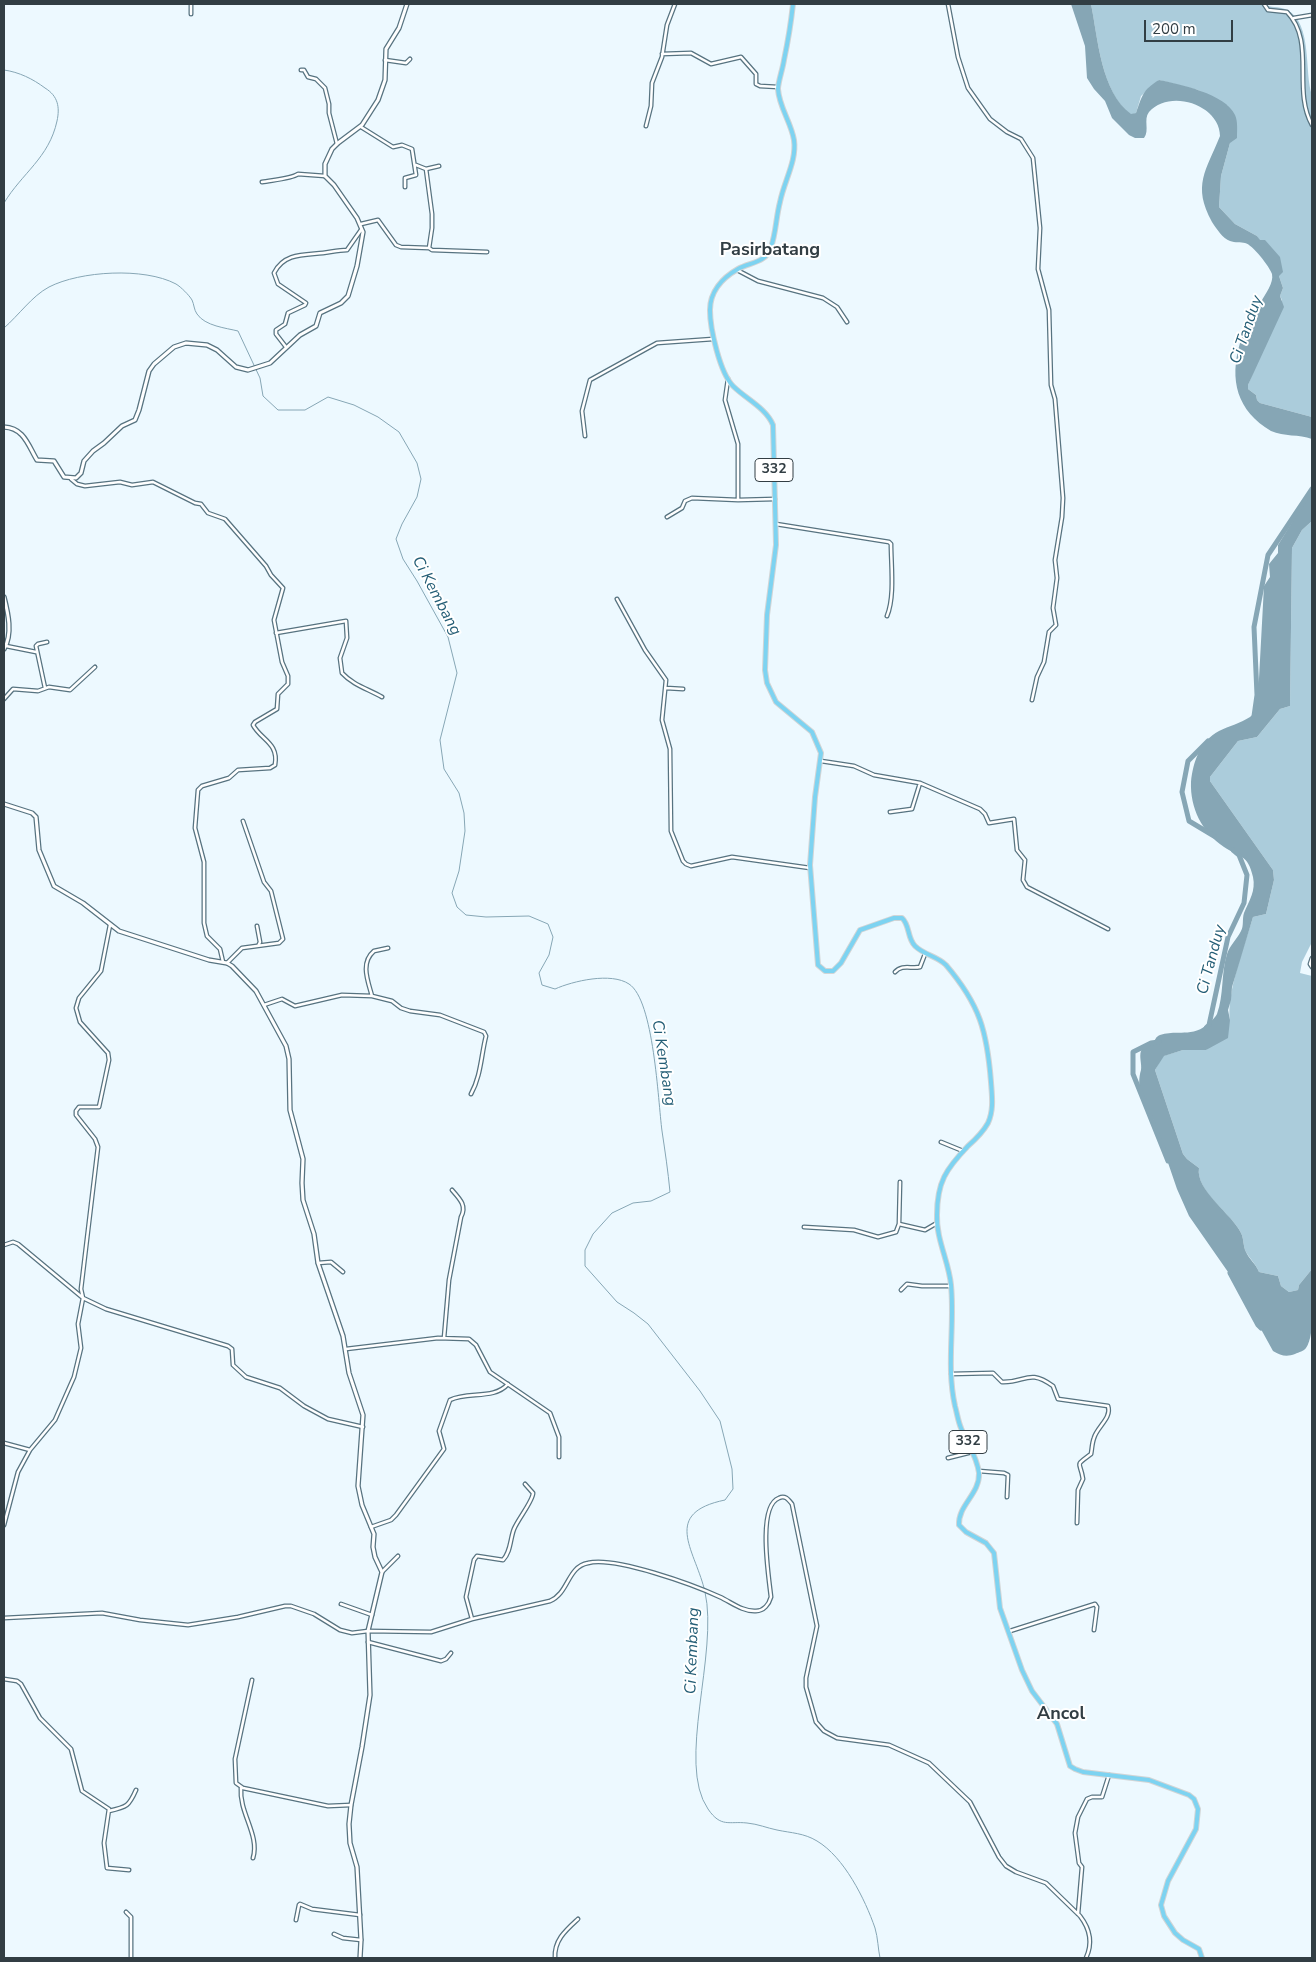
<!DOCTYPE html>
<style>
body{margin:0}
#map{position:relative;width:1316px;height:1962px;overflow:hidden;background:#edf9ff;font-family:"Nunito Sans",sans-serif}
canvas{display:block}
.frame{position:absolute;inset:0;border:5px solid #323e44;pointer-events:none}
.scale{position:absolute;left:1144px;top:20px;width:89px;height:22px;box-sizing:border-box;border:2px solid #323e44;border-top:0;padding-left:6px;font-size:15px;line-height:18px;white-space:nowrap;color:#323e44;-webkit-text-stroke:4px #fff;paint-order:stroke}
</style>
<div id="map">
<canvas width="1316" height="1962"></canvas>
<div class="frame"></div>
<div class="scale">200 m</div>
</div>
<script>
const context = document.querySelector('canvas').getContext('2d');
context.lineJoin = 'round';
function fillPath(path, color) {
  context.fillStyle = color;
  context.fill(path, 'evenodd');
}
function stroke(path, color, width, dash) {
  context.strokeStyle = color;
  context.lineWidth = width;
  context.lineCap = dash ? 'butt' : 'round';
  context.setLineDash(dash || []);
  context.stroke(path);
}
function write(font, color, halo, rows, align = 'center') {
  context.font = font + ' "Nunito Sans",sans-serif';
  context.lineWidth = 4;
  context.setLineDash([]);
  context.textBaseline = 'middle';
  context.strokeStyle = halo;
  context.fillStyle = color;
  for (const [text, x, y, turn = 0] of rows) {
    context.save();
    context.translate(x, y);
    context.rotate((+turn || 0) * Math.PI / 180);
    context.textAlign = isNaN(turn) ? turn : align;
    if (halo) context.strokeText(text, 0, 0);
    context.fillText(text, 0, 0);
    context.restore();
  }
}
fillPath(new Path2D(`
 M1091,4H1266L1267,6C1273,7 1282,7 1287,10C1313,23 1304,74 1312,95V417L1260,403L1257,400L1256,395L1248,389V385L1282,300L1280,296L1283,288L1279,276L1257,236L1235,224L1219,207L1221,176L1230,143L1228,106L1198,90L1159,80L1141,96L1136,113L1131,115C1101,92 1098,39 1091,4Z
 M1312,521V942L1302,962L1300,973L1312,976V1269L1299,1285L1298,1290L1289,1292L1281,1286L1278,1276L1259,1272C1256,1264 1250,1259 1246,1252C1243,1247 1244,1239 1241,1233C1233,1215 1195,1191 1199,1168L1187,1159L1183,1154L1155,1070L1163,1056L1183,1050H1206L1230,1020C1226,994 1245,944 1253,917L1266,914L1274,880L1273,870L1210,781V777L1238,741L1257,737L1280,709L1290,706L1292,548L1302,530Z`), '#abccdb');
fillPath(new Path2D(`
 M1071,4H1091C1098,39 1101,92 1131,114L1136,113C1142,97 1142,90 1159,80C1179,84 1226,94 1235,115C1238,121 1237,131 1237,138L1230,143L1221,176L1219,207L1235,224L1257,236L1260,240H1265L1280,257L1283,272L1279,276L1283,288L1280,296L1284,307L1248,385V389L1256,395L1257,400L1260,403L1312,417V439C1299,434 1284,437 1271,431C1237,411 1229,380 1240,343C1244,329 1254,315 1261,302C1265,294 1274,283 1272,274C1270,267 1252,244 1245,243C1241,242 1235,243 1230,241C1223,239 1216,228 1212,222C1192,185 1206,171 1220,136C1220,105 1170,88 1149,112C1143,120 1150,130 1144,138H1135L1129,135L1112,118L1105,101L1094,89L1087,78L1085,46Z
 M1312,490V521L1302,530L1292,548L1290,706L1280,709L1257,737L1238,741L1210,777V781L1273,870L1274,880L1266,914L1253,917L1232,987L1231,1000L1228,1010L1230,1020L1228,1038L1206,1050H1183L1164,1056L1155,1070L1183,1154L1187,1159L1199,1168C1195,1190 1233,1215 1241,1233C1244,1239 1243,1247 1246,1252C1249,1259 1256,1264 1259,1272L1278,1276L1281,1286L1289,1292L1298,1290L1299,1285L1312,1269C1312,1287 1316,1335 1306,1348C1304,1351 1299,1352 1295,1354C1287,1357 1281,1356 1273,1351L1235,1282L1189,1216L1177,1189L1153,1119C1142,1106 1136,1086 1141,1070C1142,1064 1139,1057 1141,1051C1143,1045 1148,1046 1152,1043C1156,1040 1155,1037 1160,1035C1177,1029 1190,1038 1207,1025C1210,1022 1215,1018 1217,1014C1224,995 1221,973 1227,954C1230,945 1237,939 1241,931C1244,926 1242,919 1244,913C1249,901 1256,891 1253,877C1248,854 1239,857 1224,847C1202,832 1190,808 1191,782C1193,762 1200,741 1219,731C1229,726 1241,723 1250,717C1256,713 1257,703 1258,697L1264,586L1270,577L1269,564L1278,553V545Z`), '#86a6b5');
stroke(new Path2D(`
 M4,70C19,72 33,79 45,88C58,96 60,107 57,121C49,158 22,173 4,203
 M4,328C19,315 32,296 49,287C80,271 144,267 176,284C181,287 189,295 192,300C194,304 194,310 197,314C205,326 226,328 238,331L260,378L263,396L278,410H305L328,397L354,405L378,417L399,432L417,463L421,479L417,497L402,524L396,539L403,559L417,581L448,637L457,673L440,740L444,769L459,793L464,813L465,831L459,871L452,893L457,907L466,915L486,917L529,916L548,924L553,937L549,955L539,973L542,985L555,989C573,981 611,972 629,984C654,1000 658,1101 662,1131C665,1151 668,1171 670,1192L651,1201L633,1203L612,1213L593,1234L585,1250V1266L617,1302L634,1313L648,1324L700,1391L720,1421L732,1469L733,1489L725,1500C662,1513 694,1549 704,1588
 M705,1592C719,1653 676,1763 708,1809C721,1828 729,1821 747,1823C758,1824 767,1828 777,1830C791,1833 804,1833 817,1841C844,1857 865,1899 875,1928C878,1938 878,1949 880,1958`), '#86a6b5', 1);
stroke(new Path2D(`
 M1254,716L1257,695L1254,627L1268,555L1312,489
 M1208,741L1188,761L1182,792L1189,821L1214,836
 M1206,1028L1209,1025L1228,937L1244,903L1247,875L1239,855L1233,850
 M1159,1042L1151,1043L1133,1052V1074L1168,1161
 M1230,1273L1258,1325L1261,1328`), '#86a6b5', 5);
const minor = new Path2D(`
 M948,4L958,57L968,88L990,119L1007,132L1021,139L1033,158L1040,228L1038,269L1049,310L1051,385L1055,399L1063,498L1062,517L1055,560L1057,578L1053,608L1056,625L1049,632L1044,662L1037,677L1032,700
 M1264,4L1268,10L1287,12C1316,42 1292,89 1312,125
 M191,14V4
 M1294,18L1312,15
 M662,54L691,53L711,64L741,57L756,74V84L760,86L778,87
 M385,60L406,63L410,59
 M301,70H304L308,77L316,79L325,88L329,104V113L337,144
 M646,126L651,106L652,83L662,57L667,25L675,4
 M361,127L393,147L402,145L412,149L416,175L405,178V187
 M416,165L426,169
 M439,166L426,169L432,214V228L429,248L432,250L487,252
 M262,182C272,180 291,179 298,174L325,176
 M361,224L378,220L396,245L401,247L429,248
 M737,270L758,281L823,298L837,307L847,322
 M286,347L276,334V330L285,324L288,313L305,305L306,303L278,284L274,273C284,253 304,255 323,253C331,252 339,250 347,250L361,230
 M728,379L725,400L738,444V500
 M585,436L582,411L590,380L657,343L713,339
 M71,479L77,484L85,486L120,482L132,485L153,482L195,503L201,504L208,513L225,519L266,566L271,575L283,588L274,620L282,662L288,676V684L278,694L277,709L255,722L253,725C261,740 279,743 275,765L270,768L238,770L229,778L202,786L198,790L195,828L204,862V923L207,936L220,949L223,962
 M667,517L682,508L685,501L692,498L738,500L775,499
 M776,524L889,542L891,544C891,565 895,597 887,616
 M617,599L645,650L666,680L662,720L670,749L671,831L683,861L686,864L691,866L732,857L810,868
 M276,633L346,621L347,638L340,658L342,673C353,685 368,689 382,697
 M6,646L36,652
 M45,688L36,646L38,644L47,642
 M666,688L683,689
 M4,699L13,689L38,691L49,687L70,690L95,667
 M821,761L854,766L874,775L920,783L980,809L985,814L989,823L1014,819L1017,850L1025,860L1023,880L1027,887L1108,929
 M890,812L912,809L920,783
 M257,926L260,942L258,946
 M1312,958L1310,964L1312,967
 M227,963L242,948L279,943L283,939L271,891L264,882L243,821
 M895,972C902,964 911,969 920,967L925,954
 M372,996C368,981 360,963 374,951L388,948
 M264,1005L282,999L295,1006L342,995L372,996L392,1001L401,1008L410,1011L440,1015L484,1032L486,1036C481,1056 481,1076 471,1094
 M941,1142L963,1151
 M899,1224L900,1182
 M804,1227L854,1230L878,1237L896,1232L899,1224L925,1230L937,1223
 M4,1245L13,1242L18,1244L83,1298L106,1309L228,1346L232,1349L233,1365L246,1377L280,1388L304,1406L328,1419L363,1427
 M318,1263L331,1262L343,1272
 M901,1290L907,1284L922,1286H951
 M444,1338L449,1280L461,1217C467,1206 460,1199 452,1190
 M346,1349L438,1338L469,1339L476,1345L490,1372L550,1413L559,1437V1457
 M951,1374L993,1373L1002,1382C1026,1383 1028,1368 1053,1386L1058,1399L1108,1406C1112,1418 1097,1427 1094,1438C1092,1443 1092,1449 1091,1454C1074,1467 1080,1460 1083,1479L1078,1490L1077,1523
 M4,1443L30,1450
 M948,1458L972,1452
 M979,1471L1004,1473L1008,1475L1007,1497
 M4,1525L18,1472L30,1450L55,1420L74,1377L81,1348L78,1324L83,1298L81,1289L98,1147L95,1139L76,1115V1111L79,1107H99L109,1060L108,1053L80,1022L76,1008L79,998L101,971L110,925
 M371,1527L391,1520L396,1515L444,1449L439,1431L450,1400C468,1391 494,1400 508,1384
 M382,1572L398,1556
 M341,1604L372,1615
 M4,1618L102,1613L140,1620L188,1625L238,1617L285,1606H291L314,1614L340,1630L352,1633L368,1631L431,1632L472,1619L550,1601C569,1593 567,1567 588,1563C615,1556 694,1585 720,1597C731,1602 743,1612 756,1611C764,1611 769,1604 771,1597C769,1578 757,1506 779,1498C785,1495 788,1499 792,1504L817,1626L806,1678V1687L816,1722L824,1731L837,1738L889,1745L929,1763L970,1802L999,1857L1006,1866L1016,1872L1046,1883L1080,1916C1090,1929 1093,1943 1086,1958
 M472,1619L466,1597L474,1560L477,1556L503,1560C511,1552 510,1539 514,1529C518,1519 533,1501 533,1493L525,1484
 M1010,1631L1095,1604L1097,1607L1094,1630
 M368,1642L441,1661L446,1659L451,1653
 M4,1679L17,1681L21,1684L40,1718L71,1749L82,1791L109,1809L104,1843L107,1868L129,1870
 M252,1680L235,1759L236,1783L243,1788L328,1806L351,1805
 M241,1788C239,1813 260,1835 253,1858
 M109,1811C127,1807 129,1806 136,1790
 M126,1912L131,1917V1958
 M1078,1914L1082,1867L1079,1863L1075,1833L1078,1817L1087,1799L1092,1797H1102L1109,1775
 M296,1920L299,1905L300,1904L312,1909L360,1915
 M334,1934L343,1938L361,1940
 M555,1958C554,1940 566,1930 578,1919`);
const tertiary = new Path2D(`
 M4,427C24,428 28,445 37,460L54,461L64,477L76,478L81,473L84,461L93,451L104,443L122,426L135,420L139,410L149,371L154,364L174,347L186,343L207,345L217,350L236,367L248,370L270,363L300,335L316,326L320,313L341,303L348,296L357,266L363,232L357,218L334,185L325,176V164L332,149L338,143L362,125L378,100L385,80L386,49L399,28L407,4
 M4,597C8,613 13,634 4,649
 M4,804L32,813L36,817L39,850L54,886L83,903L119,931L209,960L227,963L232,966L256,991L286,1046L289,1059L290,1110L303,1159L302,1183L303,1200L314,1234L318,1263L343,1336L349,1373L363,1415L358,1486L362,1505L374,1534L373,1547L375,1557L382,1572L368,1631L370,1695L362,1747L351,1805L349,1824L350,1843L357,1867L361,1940L360,1958`);
const primary = new Path2D(`
 M793,4C791,23 788,41 784,60C783,68 778,82 778,89C779,107 791,122 794,140C797,161 784,181 780,202C776,217 776,233 771,247C766,263 751,262 738,269C722,278 710,292 710,310C710,329 720,373 733,386C746,399 766,408 773,425L776,545L767,615L765,670L767,683L776,702L812,732L821,753L815,797L810,865L818,965L825,971H833L841,963L860,930L894,918H902C910,925 907,938 915,946C924,955 937,956 946,965C980,1005 987,1031 991,1082C992,1096 994,1110 988,1123C983,1132 976,1139 968,1146C946,1169 937,1182 937,1215C936,1239 949,1262 951,1285C955,1325 946,1366 955,1406C957,1413 958,1421 961,1428C967,1443 977,1456 979,1473C980,1494 958,1505 959,1525L966,1532L986,1543L994,1553L1000,1608L1022,1670L1032,1691L1057,1724L1070,1766L1075,1769L1083,1772L1149,1780L1189,1795L1194,1799L1198,1809L1196,1829L1168,1881L1161,1905L1164,1916L1175,1933L1183,1940L1199,1949L1202,1958`);
stroke(minor, '#577380', 5);
stroke(tertiary, '#577380', 5.5);
stroke(primary, '#d2d5d6', 6);
stroke(minor, '#fff', 2.5);
stroke(tertiary, '#fff', 3);
stroke(primary, '#7dd3f1', 4);
for (const [x, y, w] of [
 [774,470,38],
 [968,1442,38]
]) {
  const box = new Path2D();
  box.roundRect(x - w / 2, y - 11.5, w, 23, 4);
  context.fillStyle = '#fff';
  context.fill(box);
  stroke(box, '#323e44', 1);
}
write('bold 14px', '#323e44', null, [
 ["332",774,470],
 ["332",968,1442]
]);
write('italic 16px', '#245e76', '#fff', [
 ["Ci Tanduy",1247,330,-71],
 ["Ci Kembang",436,596,62],
 ["Ci Tanduy",1212,960,-75],
 ["Ci Kembang",663,1063,81],
 ["Ci Kembang",693,1651,-88]
]);
write('bold 18px', '#323e44', '#fff', [
 ["Pasirbatang",770,251],
 ["Ancol",1061,1715]
]);
</script>
